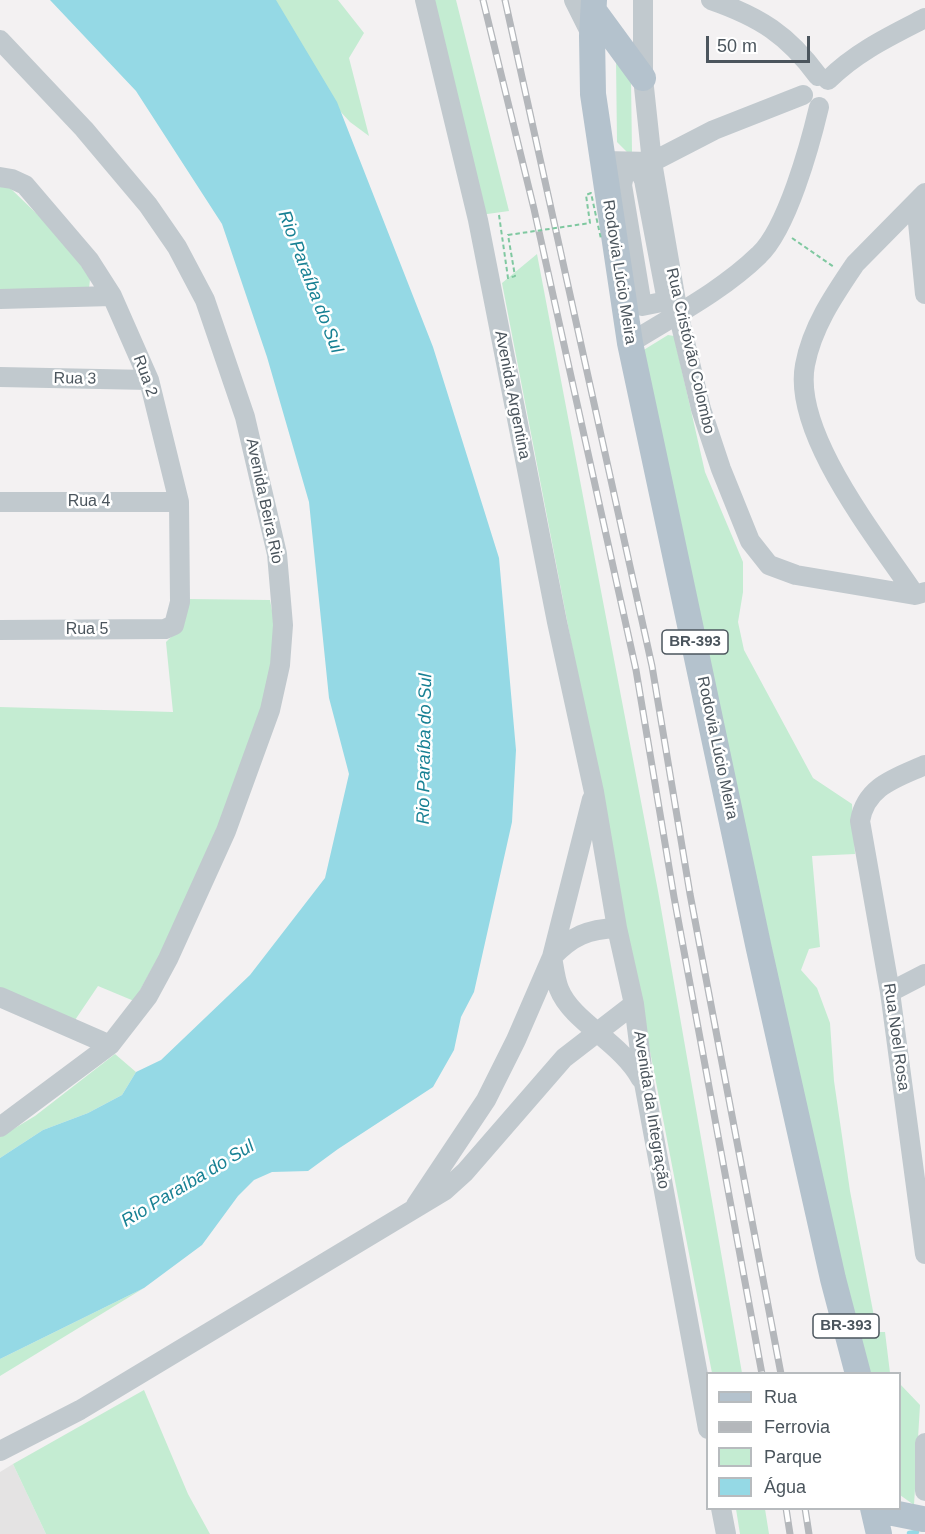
<!DOCTYPE html>
<meta charset="utf-8">
<style>
body{margin:0}
#map{position:relative;width:925px;height:1534px;overflow:hidden;background:#f3f1f2;font-family:Helvetica,sans-serif}
canvas{display:block}
.legend{position:absolute;left:706px;top:1372px;width:195px;height:138px;box-sizing:border-box;background:#fff;border:2px solid #b7bbbe;margin:0;padding:8px 10px;list-style:none;font-size:18px;color:#4b555d}
.legend li{display:flex;align-items:center;gap:12px;height:30px}
.legend b{width:30px;border:2px solid #b7bbbe}
.scale{position:absolute;left:706px;top:36px;width:104px;height:27px;box-sizing:border-box;border:3px solid #4b555d;border-top:0;padding-left:8px;font-size:18px;line-height:21px;white-space:nowrap;color:#4b555d;-webkit-text-stroke:4px #fff;paint-order:stroke}
</style>
<div id="map">
<canvas width="925" height="1534"></canvas>
<ul class="legend">
<li><b style="height:8px;background:#b4c2cd"></b>Rua</li>
<li><b style="height:8px;background:#b4b7bb"></b>Ferrovia</li>
<li><b style="height:16px;background:#c4ecd2"></b>Parque</li>
<li><b style="height:16px;background:#95d9e5"></b>Água</li>
</ul>
<div class="scale">50 m</div>
</div>
<script>
const context = document.querySelector('canvas').getContext('2d');
context.lineJoin = 'round';
function fillPath(path, color) {
  context.fillStyle = color;
  context.fill(path, 'evenodd');
}
function stroke(path, color, width, dash) {
  context.strokeStyle = color;
  context.lineWidth = width;
  context.lineCap = dash ? 'butt' : 'round';
  context.setLineDash(dash || []);
  context.stroke(path);
}
function write(font, color, halo, rows, align = 'center') {
  context.font = font + ' Helvetica,sans-serif';
  context.lineWidth = 5;
  context.setLineDash([]);
  context.textBaseline = 'middle';
  context.strokeStyle = halo;
  context.fillStyle = color;
  for (const [text, x, y, turn = 0] of rows) {
    context.save();
    context.translate(x, y);
    context.rotate((+turn || 0) * Math.PI / 180);
    context.textAlign = isNaN(turn) ? turn : align;
    if (halo) context.strokeText(text, 0, 0);
    context.fillText(text, 0, 0);
    context.restore();
  }
}
fillPath(new Path2D(`
 M13,1464L46,1534H0V1472Z`), '#e4e3e3');
fillPath(new Path2D(`
 M238,0H338L364,33L349,58L369,136L350,122Z
 M433,0H456L509,211L480,215Z
 M616,59L631,79L632,152H627L617,142Z
 M0,186L9,187L65,241L90,279L89,289L0,293Z
 M537,254L658,891L742,1373H712L502,283Z
 M668,335L674,336L705,472L743,562V592L738,622L744,650L813,778L852,804L855,854L812,856L820,947L809,949L801,970L817,988L830,1023L834,1081L850,1191L877,1332H885L890,1373H866L847,1296L642,351Z
 M188,599L270,600L275,627L274,674L260,720L183,913L134,1001L98,986L73,1023L0,990V707L173,712L166,642L181,627Z
 M115,1054L136,1072L122,1095L88,1113L43,1130L0,1158V1137L35,1116Z
 M144,1288L0,1376V1359Z
 M900,1384L920,1405L914,1505L900,1495Z
 M144,1390L188,1494L210,1534H46L13,1464Z
 M736,1509H765L769,1534H740Z`), '#c4ecd2');
fillPath(new Path2D(`
 M50,0H276L337,102L433,347L499,558L516,750L512,822L474,992L461,1017L454,1050L433,1087L338,1149L308,1171L272,1172L254,1180L238,1196L202,1245L144,1288L0,1359V1158L43,1130L88,1113L122,1095L136,1072L161,1060L250,975L325,878L349,774L329,698L309,502L267,357L222,224L136,91Z`), '#95d9e5');
stroke(new Path2D(`
 M909,1533L917,1532`), '#95d9e5', 4.5);
stroke(new Path2D(`
 M792,238L834,267`), '#7fc8a0', 2, [4.5, 3]);
stroke(new Path2D(`
 M425,0L478,220L557,622L594,792L617,928L634,1004L644,1083L708,1429
 M574,0L592,36
 M643,0V78L652,162L678,313L701,409L721,469L750,541L769,565L796,575L915,595L925,592
 M711,0C760,17 788,35 818,76
 M0,40L84,129L148,205L177,247L205,300L245,417L277,554L283,625L280,665L270,710L226,831L168,959L148,996L110,1045L0,1127
 M828,80C856,52 890,36 925,18
 M603,161L652,162L714,130L803,95
 M632,170L640,172L644,180L667,301L642,306L622,185L624,175Z
 M0,177L12,179L25,185L89,260L112,296L149,380L179,502L180,602L174,625L165,629L0,630
 M916,202L925,294
 M0,299L112,296
 M630,343C673,316 722,291 759,255C787,229 810,145 819,107
 M0,377L149,380
 M0,502H179
 M915,595C878,539 792,434 805,365C812,327 834,295 855,264L925,193
 M925,765C896,778 866,786 860,821L890,992L925,1254
 M552,957C554,967 555,979 559,989C572,1022 621,1042 641,1079
 M552,957C572,936 588,929 617,928
 M890,992L925,974
 M0,997L110,1045
 M416,1205L486,1100L516,1040L552,957L592,799
 M925,1443V1491
 M0,1451L80,1410L444,1191L465,1172L564,1058L634,1004
 M721,1508L726,1534`), '#c1c9ce', 20);
stroke(new Path2D(`
 M594,0L592,36L593,94L630,343L759,949L833,1279L858,1374
 M594,11L643,78
 M873,1508L879,1534
 M893,1513L923,1519`), '#b4c2cd', 26);
const rail = new Path2D(`
 M483,0L534,209L636,670L674,897L762,1374
 M505,0L652,666L690,894L781,1374
 M786,1508L790,1534
 M805,1508L809,1534`);
stroke(rail, '#b4b7bb', 7);
stroke(rail, '#fff', 4.5, [14]);
stroke(new Path2D(`
 M499,215L508,278L515,276L508,235L590,223L586,195L591,193L601,239`), '#7fc8a0', 2, [4.5, 3]);
for (const [x, y, w] of [
 [695,642,66],
 [846,1326,66]
]) {
  const box = new Path2D();
  box.roundRect(x - w / 2, y - 12, w, 24, 4.5);
  context.fillStyle = '#fff';
  context.fill(box);
  stroke(box, '#4b555d', 1.5);
}
write('bold 15px', '#4b555d', null, [
 ["BR-393",695,642],
 ["BR-393",846,1326]
]);
write('16px', '#4b555d', '#fff', [
 ["Rodovia Lúcio Meira",619,272,81],
 ["Rua Cristóvão Colombo",690,351,77],
 ["Rua 2",145,376,70],
 ["Rua 3",75,379,1],
 ["Avenida Argentina",512,395,79],
 ["Avenida Beira Rio",264,501,78],
 ["Rua 4",89,502],
 ["Rua 5",87,630],
 ["Rodovia Lúcio Meira",717,748,78],
 ["Rua Noel Rosa",896,1037,82],
 ["Avenida da Integração",651,1110,81]
]);
write('italic 18px', '#188194', '#fff', [
 ["Rio Paraíba do Sul",310,282,69],
 ["Rio Paraíba do Sul",425,749,-89],
 ["Rio Paraíba do Sul",188,1184,-31]
]);
</script>
